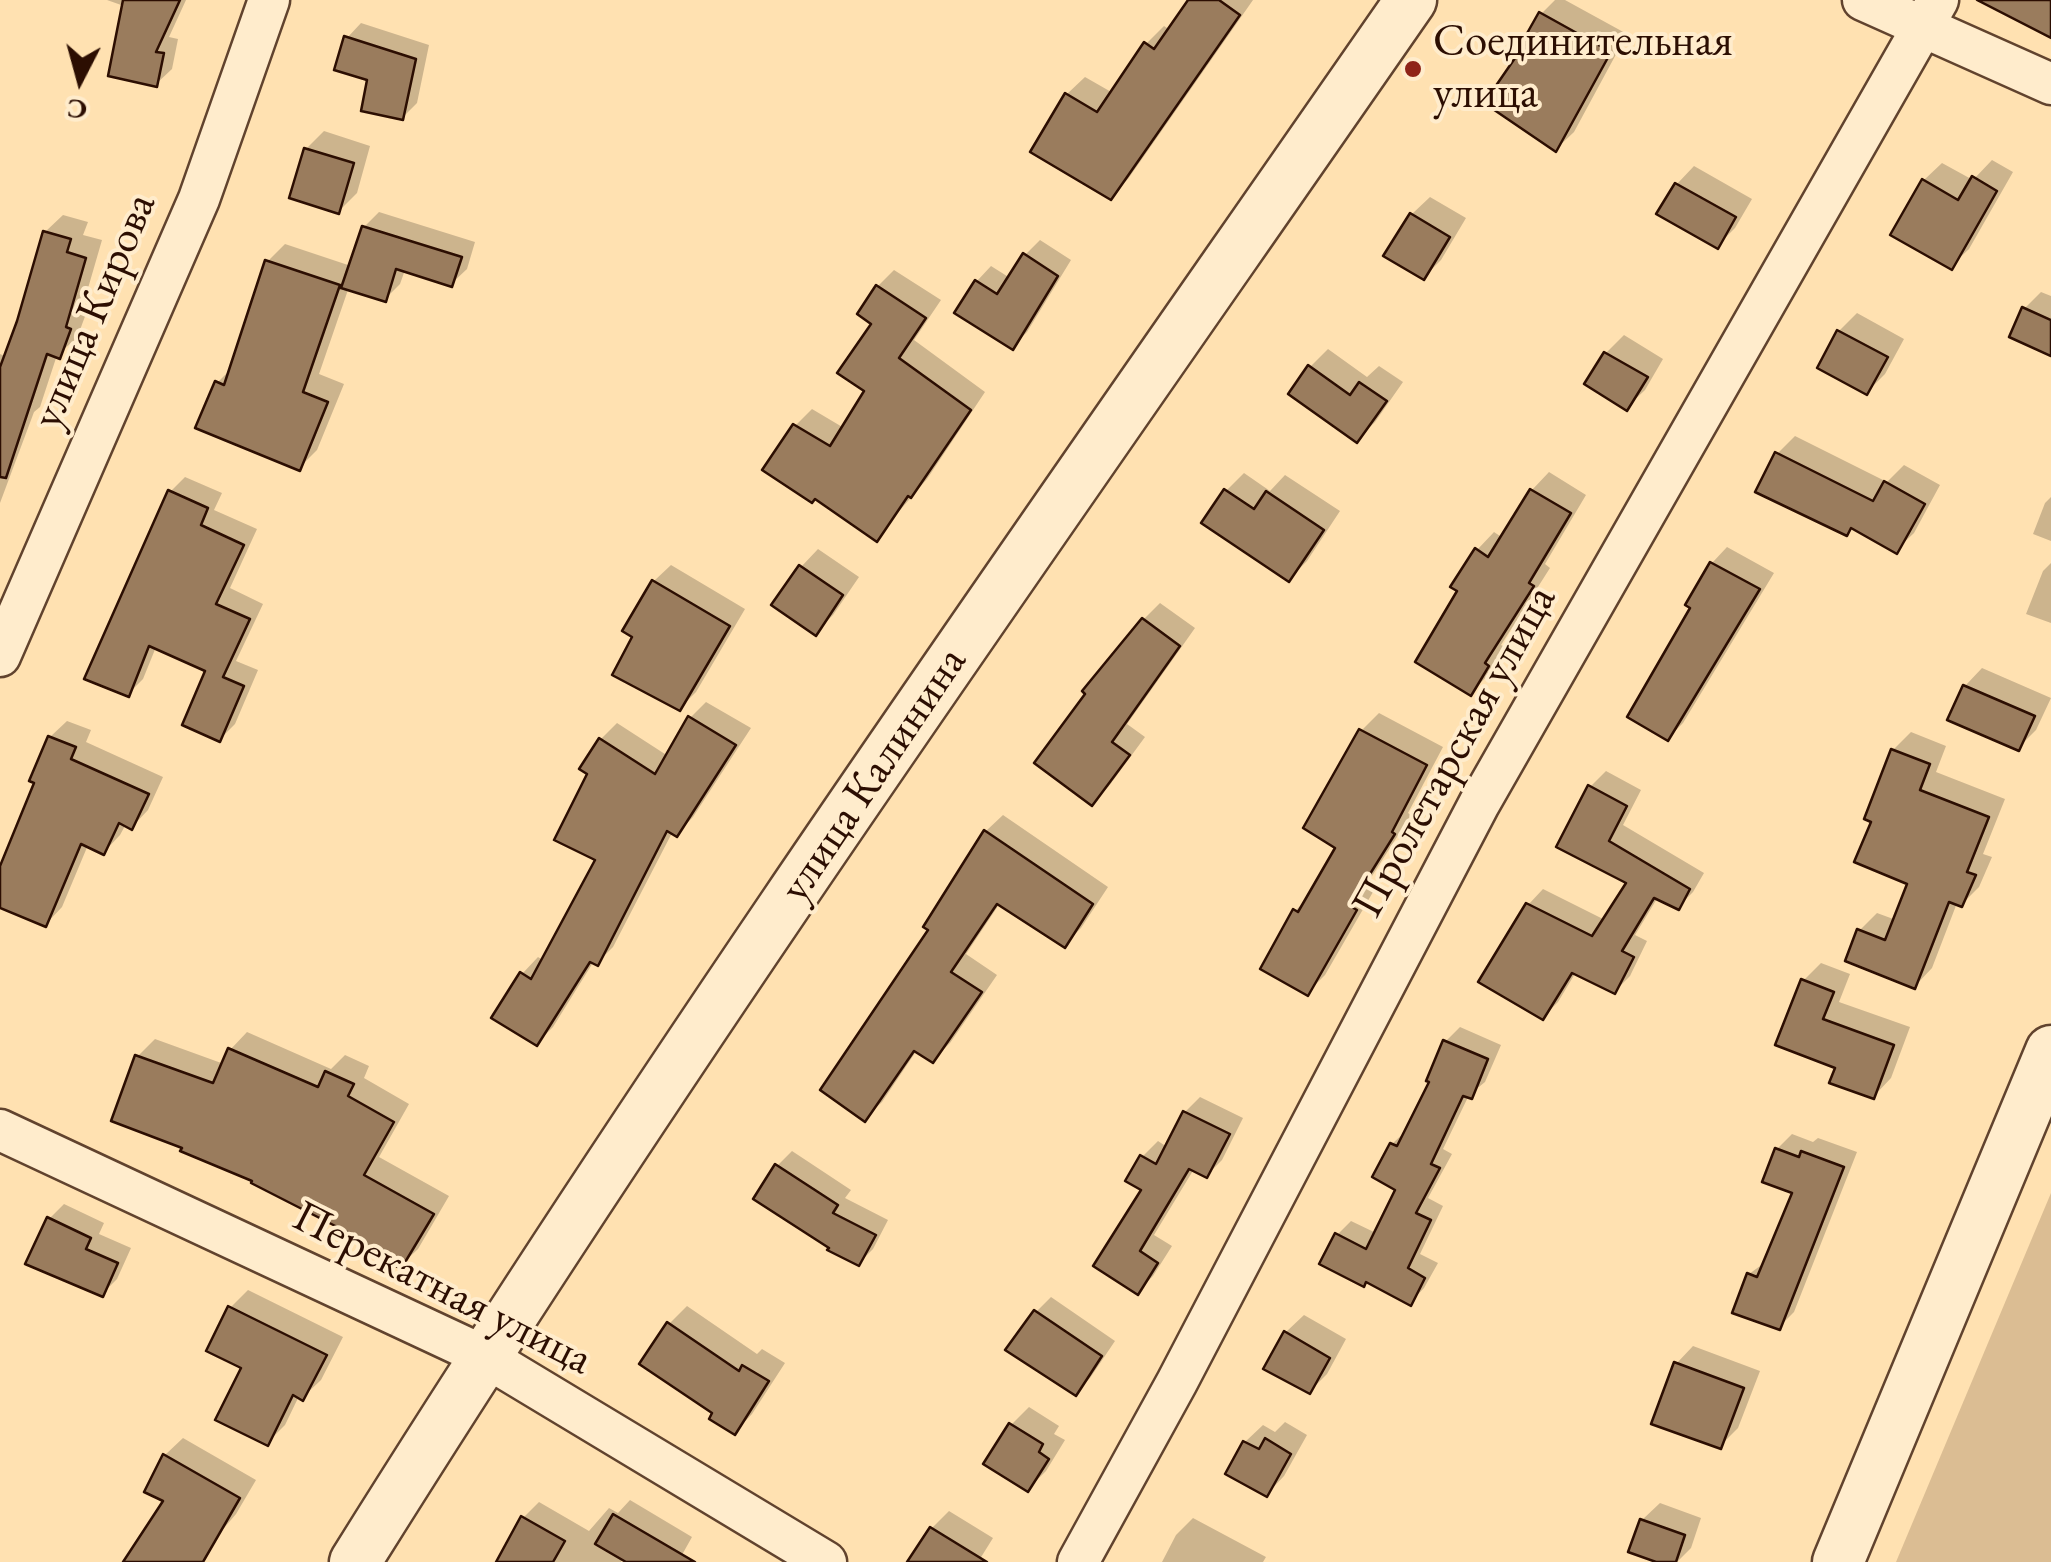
<!DOCTYPE html>
<meta charset="utf-8">
<style>
body{margin:0}
#map{position:relative;width:2051px;height:1562px;overflow:hidden;background:#ffe1b1;font-family:"EB Garamond",serif}
canvas{display:block}
.north{position:absolute;left:30px;top:30px;width:100px;height:100px;-webkit-text-stroke:8px #ffeccc;paint-order:stroke;rotate:186deg;font-size:28px;font-weight:700;line-height:40px;text-align:center;color:#2c0e02}
.north::after{content:'';display:block;margin:auto;width:35px;height:45px;background:#2c0e02;clip-path:polygon(50% 0,100% 100%,50% 72%,0 100%)}
</style>
<div id="map">
<canvas width="2051" height="1562"></canvas>
<div class="north">С</div>
</div>
<script>
const context = document.querySelector('canvas').getContext('2d');
context.lineJoin = 'round';
function fillPath(path, color) {
  context.fillStyle = color;
  context.fill(path, 'evenodd');
}
function stroke(path, color, width, dash) {
  context.strokeStyle = color;
  context.lineWidth = width;
  context.lineCap = dash ? 'butt' : 'round';
  context.setLineDash(dash || []);
  context.stroke(path);
}
function write(font, color, halo, rows, align = 'center') {
  context.font = font + ' "EB Garamond",serif';
  context.lineWidth = 8;
  context.setLineDash([]);
  context.textBaseline = 'middle';
  context.strokeStyle = halo;
  context.fillStyle = color;
  for (const [text, x, y, turn = 0] of rows) {
    context.save();
    context.translate(x, y);
    context.rotate((+turn || 0) * Math.PI / 180);
    context.textAlign = isNaN(turn) ? turn : align;
    if (halo) context.strokeText(text, 0, 0);
    context.fillText(text, 0, 0);
    context.restore();
  }
}
fillPath(new Path2D(`
 M2051,1193V1562H1896Z`), '#dbbd93');
fillPath(new Path2D(`
 M107,0H186L169,37L178,39L172,69L156,84L124,6Z
 M1191,0H1253L1128,179L1110,197L1067,94L1085,77L1113,93L1146,44L1164,26L1170,30Z
 M1555,0H1565L1627,34L1574,132L1556,149L1528,44L1541,14Z
 M361,23L429,45L417,103L402,118L370,79L347,38Z
 M324,131L370,146L357,193L339,211L306,149Z
 M1992,160L2013,172L1969,249L1951,266L1924,180L1942,163L1973,180Z
 M1694,166L1752,199L1735,228L1717,246L1677,184Z
 M1430,197L1466,218L1441,260L1424,277L1412,214Z
 M379,212L475,242L467,269L451,284L405,270L400,284L385,299L349,287L319,374L344,384L317,450L299,468L217,383L233,367L267,262L285,244L351,266L364,227Z
 M63,215L88,222L83,235L102,240L82,309L87,311L77,338L57,355L40,407L34,412L0,503V354L7,357L45,232Z
 M1040,240L1071,260L1027,332L1012,347L977,281L991,266L1010,278L1025,255Z
 M894,270L941,300L914,340L985,392L927,479L876,538L795,426L812,409L844,428L868,390L875,323L860,313L878,286Z
 M2041,292L2051,296V353L2024,309Z
 M1857,313L1904,339L1885,374L1867,392L1820,367L1839,331Z
 M1624,335L1663,359L1645,390L1627,407L1588,383L1606,353Z
 M1328,349L1367,377L1379,366L1403,382L1375,422L1357,440L1310,367Z
 M1795,436L1887,482L1904,465L1940,485L1914,533L1896,550L1853,527L1847,533L1777,454Z
 M1549,472L1586,495L1545,564L1550,568L1501,645L1505,647L1488,675L1471,693L1461,591L1477,550L1494,532L1503,538L1532,490Z
 M1244,473L1270,491L1285,475L1340,511L1307,561L1289,579L1226,491Z
 M185,477L222,493L214,510L257,529L230,588L263,604L236,661L258,670L235,724L220,739L208,670L156,647L143,679L128,694L170,492Z
 M2051,497V541L2033,534L2045,503Z
 M1727,547L1774,573L1683,723L1668,738L1693,607L1712,563Z
 M818,549L859,577L833,615L816,632L801,567Z
 M2051,563V623L2026,614L2043,571Z
 M671,565L745,609L696,692L680,708L635,636L625,630L654,581Z
 M1160,603L1195,628L1127,724L1145,737L1109,786L1092,803L1144,619Z
 M1982,668L2051,698L2036,730L2018,748L1965,686Z
 M706,702L751,728L693,817L677,834L673,831L613,947L597,963L594,961L553,1027L537,1043L522,974L538,957L544,961L599,859L591,774L601,739L617,723L668,756L690,718Z
 M1379,713L1443,747L1408,813L1411,815L1365,887L1373,892L1325,975L1307,993L1295,911L1310,896L1338,848L1361,731Z
 M67,721L91,730L86,742L163,777L148,810L132,827L126,824L120,835L104,852L88,845L62,907L46,924L0,905V872L37,782L50,737Z
 M1911,732L1946,746L1936,772L2005,799L1983,854L1992,857L1979,887L1962,904L1957,903L1932,968L1915,986L1859,931L1877,913L1896,920L1911,883L1875,820L1893,750Z
 M1606,771L1641,790L1623,825L1704,873L1693,892L1678,907L1658,897L1635,935L1647,941L1630,976L1615,991L1576,972L1558,1002L1543,1017L1528,905L1543,889L1605,920L1629,882L1559,846L1590,787Z
 M1003,815L1108,887L1081,928L1065,944L1000,903L966,954L997,975L950,1043L933,1060L917,1050L882,1102L865,1118L932,930L926,926L986,831Z
 M1821,963L1850,974L1839,1002L1910,1027L1891,1078L1874,1096L1838,1066L1803,981Z
 M1460,1027L1501,1045L1485,1082L1469,1095L1443,1149L1452,1154L1428,1198L1443,1206L1420,1254L1438,1263L1424,1288L1410,1303L1337,1235L1351,1221L1376,1233L1398,1189L1392,1144L1407,1130L1433,1081L1445,1042Z
 M247,1032L331,1069L345,1055L369,1066L364,1078L409,1104L379,1157L449,1196L418,1249L400,1266L352,1232L138,1056L155,1039L224,1064L230,1050Z
 M1200,1097L1243,1118L1222,1160L1207,1175L1194,1169L1154,1235L1172,1246L1153,1276L1138,1291L1097,1265L1144,1190L1142,1157L1158,1141L1167,1147L1185,1112Z
 M1792,1134L1813,1142L1818,1138L1857,1152L1794,1312L1779,1327L1749,1274L1767,1261L1795,1192L1777,1149Z
 M792,1151L851,1190L845,1198L888,1220L873,1249L859,1263L777,1166Z
 M64,1204L104,1223L99,1234L131,1248L117,1279L102,1294L49,1219Z
 M248,1290L343,1337L321,1380L303,1397L299,1396L285,1425L267,1443L230,1308Z
 M1051,1297L1115,1341L1090,1378L1075,1393L1036,1312Z
 M687,1306L757,1354L762,1349L785,1363L752,1414L735,1432L716,1412L669,1324Z
 M1304,1315L1346,1339L1327,1374L1310,1391L1286,1332Z
 M1693,1346L1760,1371L1738,1428L1720,1446L1676,1364Z
 M1029,1407L1059,1426L1054,1434L1065,1440L1046,1471L1028,1489L1011,1425Z
 M1285,1422L1307,1435L1284,1476L1267,1494L1245,1442L1263,1425L1275,1432Z
 M183,1438L256,1480L236,1514L195,1562H127L167,1500L165,1455Z
 M630,1500L692,1537L678,1562H633L624,1557L621,1562H510L523,1518L539,1502L589,1531L609,1508L618,1513Z
 M1660,1503L1701,1518L1691,1548L1677,1562H1663L1642,1520Z
 M949,1511L993,1538L978,1562H918L932,1528Z
 M1193,1518L1266,1557L1263,1562H1162L1176,1535Z`), '#0003');
const building = new Path2D(`
 M123,0H180L156,52L164,53L157,87L108,76Z
 M1188,0H1219L1240,15L1111,200L1030,152L1065,93L1097,112L1144,42L1154,49Z
 M1977,0H2051V38Z
 M1539,12L1611,52L1556,152L1484,103L1524,45L1521,44Z
 M344,36L416,59L403,120L361,111L367,80L334,70Z
 M304,148L354,163L339,214L289,198Z
 M1972,176L1997,191L1952,270L1890,235L1922,179L1958,200Z
 M1675,183L1736,217L1718,249L1656,214Z
 M1410,213L1450,237L1424,280L1383,256Z
 M362,226L462,257L452,287L396,269L386,302L341,288Z
 M43,231L71,239L67,252L86,258L66,327L71,329L60,359L47,354L6,478L0,477V367L17,321Z
 M1023,253L1058,276L1013,350L954,313L975,280L997,294Z
 M265,260L340,285L303,392L328,402L300,471L195,428L215,381L224,385Z
 M876,285L926,318L899,358L971,410L911,498L908,496L877,542L815,499L812,503L762,470L793,424L830,446L864,391L837,373L871,324L857,314Z
 M2022,307L2051,320V356L2009,337Z
 M1837,330L1888,357L1867,395L1817,368Z
 M1604,352L1648,377L1627,411L1584,384Z
 M1308,365L1350,395L1359,382L1387,401L1357,443L1288,394Z
 M1775,452L1873,501L1884,481L1925,504L1897,554L1851,528L1847,536L1755,492Z
 M1224,489L1254,509L1266,491L1324,530L1289,582L1201,523Z
 M1530,489L1571,513L1529,583L1534,586L1485,663L1489,666L1471,696L1415,662L1457,591L1450,587L1475,548L1488,557Z
 M168,490L208,508L201,525L244,545L216,604L250,619L223,677L244,686L220,742L182,725L205,671L149,646L129,697L84,679Z
 M1710,562L1760,589L1668,741L1627,717L1690,608L1685,605Z
 M799,565L843,595L816,636L771,605Z
 M652,580L730,626L680,711L612,675L632,637L622,631Z
 M1142,618L1180,646L1112,742L1130,755L1092,806L1034,763L1085,694L1082,691Z
 M1963,685L2035,716L2019,751L1947,720Z
 M688,716L736,745L677,837L667,831L598,966L590,962L537,1046L491,1018L520,972L531,979L595,860L554,840L587,774L579,769L599,738L655,774Z
 M1359,729L1427,765L1392,832L1395,834L1350,906L1357,910L1308,996L1260,969L1293,909L1298,912L1335,848L1303,828Z
 M48,736L76,747L71,759L149,794L132,830L119,823L104,855L81,844L46,927L0,908V866L34,783L29,781Z
 M1891,749L1930,764L1920,790L1989,817L1967,872L1976,875L1962,907L1949,902L1915,989L1845,961L1857,929L1885,940L1907,884L1854,862L1871,822L1864,819Z
 M1588,785L1627,806L1609,841L1690,889L1679,910L1654,898L1622,951L1634,957L1615,994L1572,973L1543,1020L1478,982L1526,903L1592,936L1626,883L1556,847Z
 M984,830L1093,904L1065,948L997,904L951,972L982,992L933,1063L914,1051L865,1122L820,1090L928,930L923,927Z
 M1801,979L1834,992L1823,1019L1894,1045L1874,1099L1829,1083L1835,1068L1775,1045Z
 M1443,1040L1488,1059L1472,1099L1463,1096L1431,1164L1440,1168L1416,1213L1431,1220L1408,1268L1425,1278L1411,1306L1366,1282L1364,1287L1319,1264L1335,1233L1366,1249L1395,1190L1372,1177L1390,1143L1397,1146L1429,1082L1426,1081Z
 M228,1048L318,1087L325,1071L354,1084L348,1096L394,1122L364,1175L434,1214L401,1269L347,1237L349,1233L251,1183L252,1181L180,1151L182,1148L111,1121L135,1055L213,1083Z
 M1183,1111L1230,1134L1207,1178L1189,1169L1140,1251L1158,1263L1138,1295L1093,1266L1141,1190L1125,1181L1140,1155L1156,1164Z
 M1775,1148L1799,1157L1801,1151L1844,1167L1780,1330L1732,1313L1747,1273L1757,1277L1792,1193L1762,1182Z
 M775,1164L838,1205L833,1213L876,1235L859,1266L827,1250L829,1248L753,1199Z
 M47,1217L91,1238L86,1249L118,1263L103,1297L25,1264Z
 M228,1306L327,1355L303,1401L293,1395L268,1446L215,1420L241,1368L206,1351Z
 M1034,1310L1102,1356L1076,1396L1005,1350Z
 M667,1322L739,1371L742,1365L769,1381L735,1435L709,1419L712,1413L639,1364Z
 M1284,1331L1330,1358L1310,1394L1263,1369Z
 M1674,1362L1744,1388L1721,1449L1651,1424Z
 M1009,1423L1043,1444L1039,1452L1049,1459L1028,1492L983,1464Z
 M1265,1438L1291,1454L1267,1497L1225,1474L1243,1441L1259,1449Z
 M163,1454L240,1498L203,1562H123L163,1501L144,1492Z
 M613,1514L695,1562H626L595,1544Z
 M521,1516L565,1541L553,1562H496Z
 M1640,1519L1685,1535L1676,1562H1656L1628,1552Z
 M930,1527L987,1562H907Z`);
fillPath(building, '#9a7c5d');
stroke(building, '#2c0e02', 2.5);
const minor = new Path2D(`
 M1863,0L2051,84
 M0,656L199,199L269,0
 M0,1130L484,1356L826,1562
 M1078,1562L1177,1382L1479,804L1938,0`);
const tertiary = new Path2D(`
 M355,1562C688,1029 1053,516 1411,0
 M1838,1562L2051,1051`);
stroke(minor, '#61432e', 45);
stroke(tertiary, '#61432e', 55);
stroke(minor, '#ffeccc', 40);
stroke(tertiary, '#ffeccc', 50);
for (const [x, y, r, color] of [
 [1413,69,10,"#8f2418"]
]) {
  const dot = new Path2D();
  dot.arc(x, y, r, 0, 2 * Math.PI);
  context.fillStyle = color;
  context.fill(dot);
  stroke(dot, '#ffeccc', 4);
}
write('45px', '#2c0e02', '#ffeccc', [
 ["Соединительная",1433,43],
 ["улица",1433,95]
], 'left');
write('45px', '#2c0e02', '#ffeccc', [
 ["улица Кирова",95,311,-67],
 ["Пролетарская улица",1455,752,-61],
 ["улица Калинина",874,775,-56],
 ["Перекатная улица",442,1289,27]
]);
</script>
